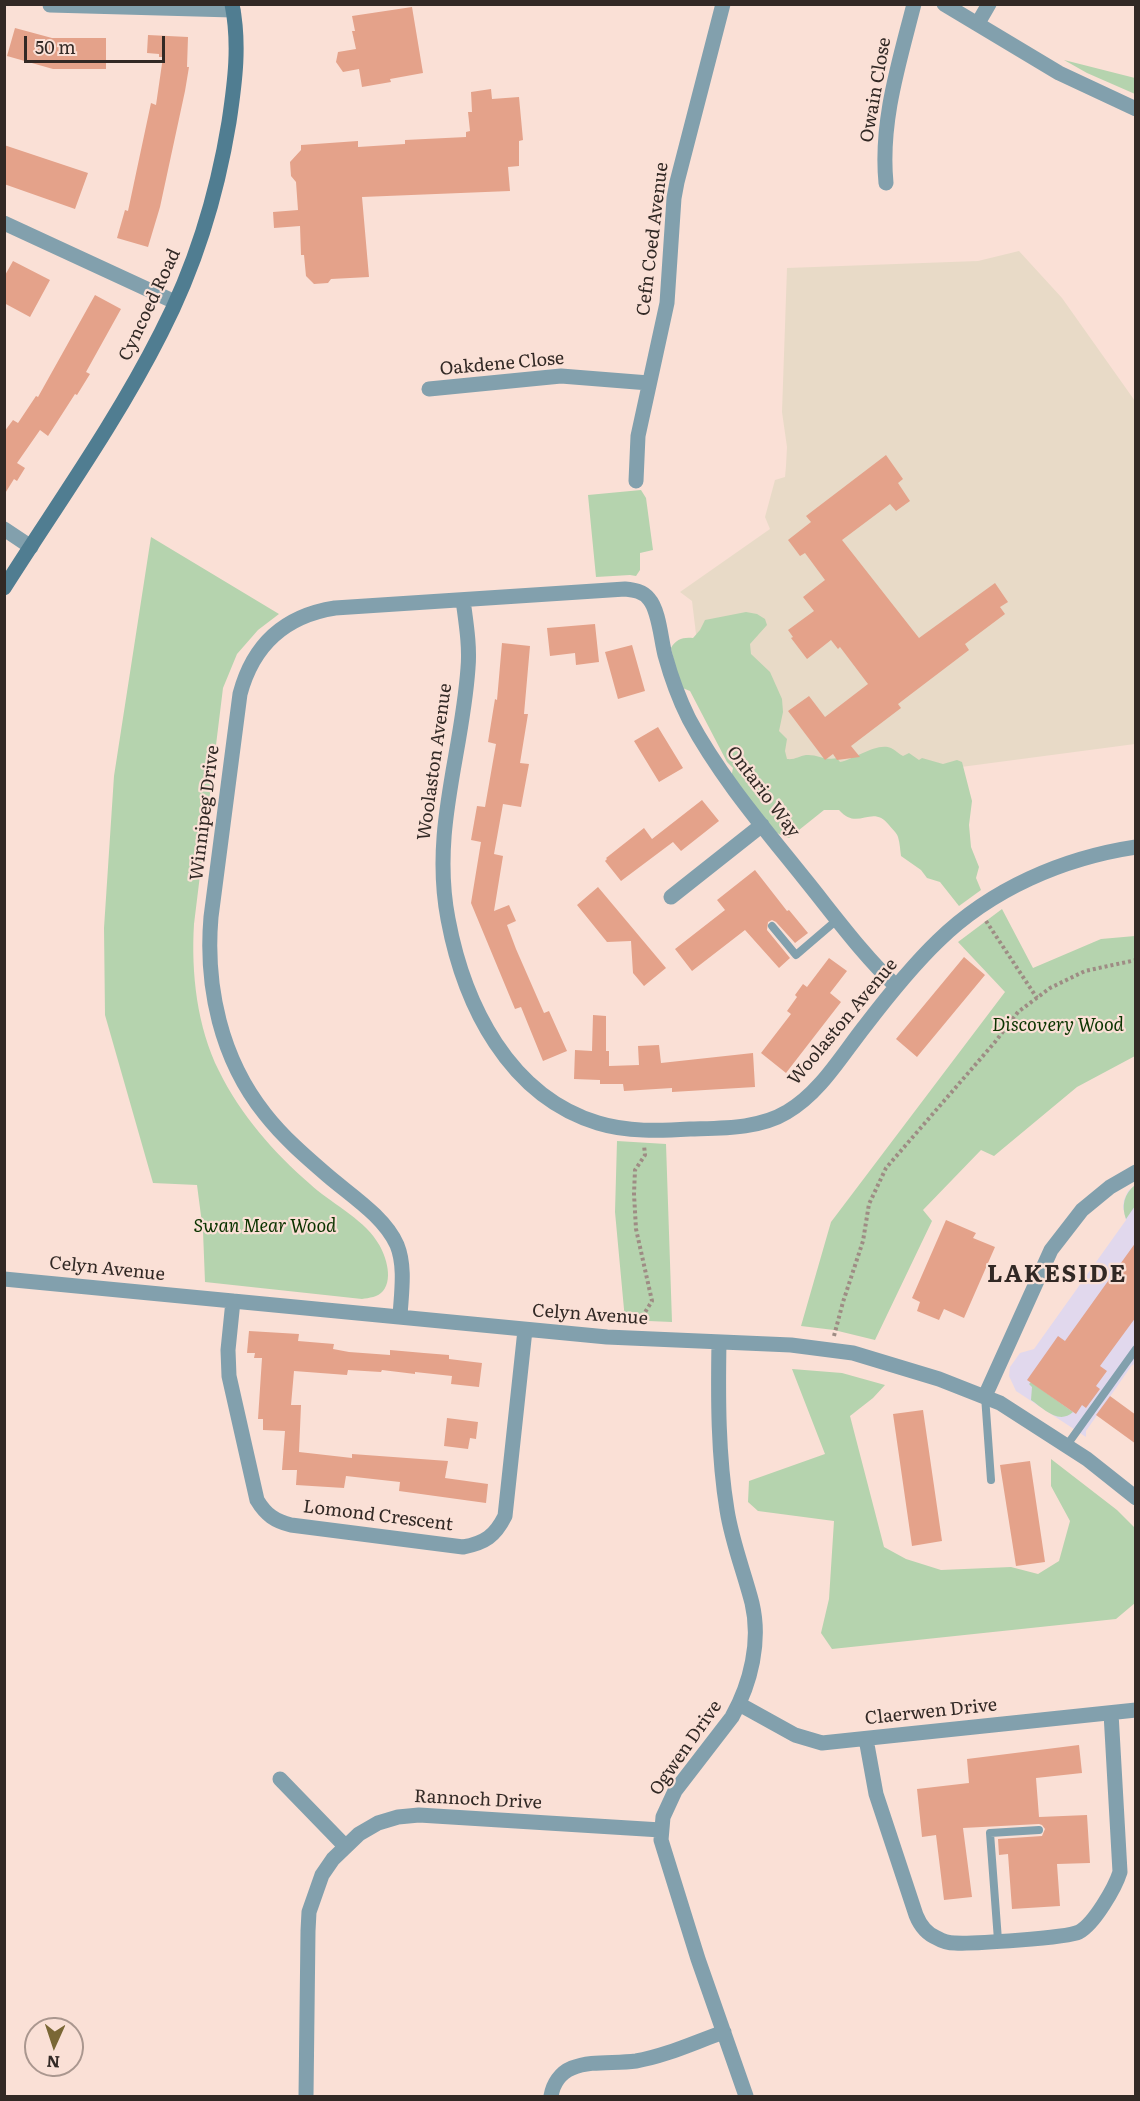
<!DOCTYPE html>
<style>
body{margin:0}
#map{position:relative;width:1140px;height:2101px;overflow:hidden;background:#fae0d6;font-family:Literata,serif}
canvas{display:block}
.frame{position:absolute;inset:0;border:6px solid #322925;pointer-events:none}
.north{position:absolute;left:24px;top:2017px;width:60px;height:60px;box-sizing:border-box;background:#fae0d6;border:2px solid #aa978f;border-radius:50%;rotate:183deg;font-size:16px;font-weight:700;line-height:24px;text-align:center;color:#322925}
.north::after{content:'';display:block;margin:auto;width:21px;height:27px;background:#7a6735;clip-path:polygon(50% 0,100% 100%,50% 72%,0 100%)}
.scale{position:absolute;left:24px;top:36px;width:141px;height:27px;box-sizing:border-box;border:3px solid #322925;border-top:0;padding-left:8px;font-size:18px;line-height:21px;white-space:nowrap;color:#322925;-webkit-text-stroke:4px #fae0d6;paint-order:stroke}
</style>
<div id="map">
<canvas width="1140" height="2101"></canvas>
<div class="frame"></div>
<div class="north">N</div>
<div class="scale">50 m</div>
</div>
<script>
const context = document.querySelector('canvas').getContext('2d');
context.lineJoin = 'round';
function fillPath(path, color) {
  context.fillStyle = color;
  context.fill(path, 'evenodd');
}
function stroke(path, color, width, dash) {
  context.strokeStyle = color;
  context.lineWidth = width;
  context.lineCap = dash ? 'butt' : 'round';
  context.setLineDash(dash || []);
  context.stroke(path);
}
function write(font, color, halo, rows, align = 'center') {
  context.font = font + ' Literata,serif';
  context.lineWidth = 4.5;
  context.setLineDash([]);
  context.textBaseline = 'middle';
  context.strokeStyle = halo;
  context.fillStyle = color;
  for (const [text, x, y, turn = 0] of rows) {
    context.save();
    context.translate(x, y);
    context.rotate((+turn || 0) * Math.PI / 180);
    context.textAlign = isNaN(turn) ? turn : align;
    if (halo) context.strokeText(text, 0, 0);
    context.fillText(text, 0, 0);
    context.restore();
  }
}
fillPath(new Path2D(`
 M1135,1185V1364L1132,1365L1086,1431V1437L1016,1391L1009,1376L1010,1367L1020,1353L1034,1349L1126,1220L1123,1207L1124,1200L1128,1191Z`), '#e1d8ed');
fillPath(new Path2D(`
 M1019,251L1062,298L1135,401V744L961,767L819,810L696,634L692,601L680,592L770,529L765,517L775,480L785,477L786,466L787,447L782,412L787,268L978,261Z`), '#e8dac7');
fillPath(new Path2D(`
 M1064,60L1135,78V94L1087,73Z
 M641,490L646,498L653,550L640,553V570L636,576L630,575L596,577L588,495Z
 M151,537L279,614L258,630L237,654L223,688L194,924C191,973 197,1027 219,1071C240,1114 274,1153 310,1184C328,1201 363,1219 376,1240C385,1252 394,1278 383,1291C378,1297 369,1298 362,1299L205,1282L203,1231L197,1185L153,1183L105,1015L104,928L114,776Z
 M746,612L757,614L765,619L767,625L750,644L751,654L770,672L782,699L783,712L779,731L787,739L785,751L787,759C795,760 799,756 806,755C817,754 826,761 837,758L840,762C855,759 877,742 891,748C895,750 899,754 903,756L909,753L919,760L922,758L943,764L957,760L962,762L972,801L969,825L971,847L979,867L976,878L981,890L959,906L940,882L927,878L921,870L901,856C900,850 900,843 898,837C897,833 892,829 889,825C872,803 858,832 839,810H824L789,838C767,834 744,796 731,778L733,768L727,762L690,691L680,687L671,648C676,639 683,637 693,638L700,630L705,620Z
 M1002,909L1033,968L1101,939L1135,936V1056L1077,1087L994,1156L981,1150L923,1210L932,1221L875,1340L834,1330L801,1326L831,1222L1005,992L958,942Z
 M617,1141L666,1144L672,1322L625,1320L615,1212Z
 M1135,1185V1206L1126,1219C1121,1206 1124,1194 1135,1185Z
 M792,1369L842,1373L885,1385L873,1398L850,1416L884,1547L906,1559L941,1570L1011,1567L1038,1574L1059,1561L1070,1521L1051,1486V1459L1117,1510L1135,1528V1603L1116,1619L832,1649L821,1633L829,1599L834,1521L758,1511L748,1502L749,1481L825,1454Z
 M1031,1382L1073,1412C1059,1425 1044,1409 1031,1400L1032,1387L1029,1384Z`), '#b5d3ae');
fillPath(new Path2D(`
 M412,7L423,73L390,79L391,82L362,87L359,69L343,72L336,62L338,52L356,49L352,31H355L352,16Z
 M15,28L52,38H106V69H53L7,56Z
 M148,35L188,37L187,67H189L185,91L160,207L148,247L117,238L125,210L128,211L151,103L156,105L163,57H159V54L147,53Z
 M491,89L492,99L519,97L523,140L519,141V166L508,167L510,191L362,197L369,277L331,279L328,283L314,284L306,276L304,255H301L300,226L274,228L273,212L298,210L296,182L291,176L290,162L301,150V145L358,141V147L405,144V140L466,137V132L470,131L468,112H472L471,92Z
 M4,145L88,173L75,209L4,184Z
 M13,261L50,280L30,317L4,303V277Z
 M95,295L121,309L86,372L90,374L77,395L75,394L48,436L40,430L17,463L25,468L17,481L14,479L4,495V432L13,420L18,423L36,396L38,397Z
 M886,455L903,479L898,483L910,501L896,511L890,504L842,540L919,638L995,583L1008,602L1000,607L1005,614L965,644L969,650L898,704L901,708L851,746L860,757L837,760L833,754L825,760L788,711L809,696L825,717L868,684L840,647L838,649L831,640L807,659L791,638L793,637L788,630L814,611L803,597L825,580L805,553L800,556L788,540L811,522L806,516Z
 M595,624L599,662L576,665L575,653L550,656L547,628Z
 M502,643L530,646L524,714H528L520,763L529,764L521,807L503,804L494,854L503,856L494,911L509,905L516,921L507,925L516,949L544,1013L549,1011L567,1051L543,1061L521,1007L515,1009L471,903L481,842L471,840L477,806L485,807L496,744L488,742L495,699L497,700Z
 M632,645L645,691L618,699L605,652Z
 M658,727L683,768L659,782L634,741Z
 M702,800L719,821L681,851L673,842L621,881L605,861L607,859L606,858L644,828L652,839Z
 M755,870L787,911L789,910L808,933L795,943L776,922L772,920L768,922L767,930L790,958L779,968L745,930L692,971L675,949L725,910L717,900Z
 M598,887L666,968L644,986L633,973L631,941L607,942L577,905Z
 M964,957L985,975L917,1057L896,1039Z
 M829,958L847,971L830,993L841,1002L786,1073L761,1053L791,1014L787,1011L797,997L795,995L803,984L807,987Z
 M593,1015L606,1016V1051H609V1066L639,1065L638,1046L659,1045L661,1063L753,1053L755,1087L672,1092V1088L624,1091L623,1084H600V1080L574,1079L575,1050L592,1051Z
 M946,1220L976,1233L973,1238L995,1247L964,1318L944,1309L939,1320L917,1311L920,1302L912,1298Z
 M1136,1242V1317L1100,1366L1107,1371L1096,1386L1100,1389L1086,1408L1082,1405L1076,1414L1027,1380L1058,1336L1065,1341Z
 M249,1331L299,1334L298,1341L334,1344L333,1349L349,1352L390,1355V1350L424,1353L449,1355V1359L482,1363L479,1387L451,1384L452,1376L415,1372V1374L382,1370L381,1372L348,1370L347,1375L294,1371L291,1405H301L299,1452L352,1458V1454L448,1461L445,1478L488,1484L486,1503L399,1491L400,1482L346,1476L344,1488L296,1485L297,1470H282L285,1431L263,1430V1419H258L262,1358H254L255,1353H247Z
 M1110,1396L1136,1415V1444L1096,1415Z
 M923,1410L942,1541L912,1546L893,1414Z
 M447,1418L478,1422L476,1439L470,1438L468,1449L444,1446Z
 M1030,1461L1045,1562L1016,1566L1000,1465Z
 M1079,1745L1082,1773L1036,1778L1039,1817L1087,1815L1090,1863L1057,1864L1060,1906L1012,1909L1008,1854L999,1855L998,1839L1042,1836L1045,1829L1042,1825L1039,1824L963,1828L972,1897L944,1900L936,1835L922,1837L917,1789L969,1783L967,1759Z`), '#e4a28a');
stroke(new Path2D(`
 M986,921L1037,998
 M639,1322L652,1301L636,1229L634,1194L635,1170L645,1155L644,1145
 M834,1336L843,1302L863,1241L869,1204L886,1168L995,1042L1018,1012L1050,988L1085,971L1136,960`), '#9e8c84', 4, [3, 3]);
stroke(new Path2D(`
 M772,926L796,955L838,919
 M985,1396L991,1480
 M1067,1445L1136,1349
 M998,1940L990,1833L1039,1830`), '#82a0ad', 8);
stroke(new Path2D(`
 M944,4L1059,73L1136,109
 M50,5L233,10
 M978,23L989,4
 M886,183C880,122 899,63 914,4
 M4,223L175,302
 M429,389L561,376L649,383
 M636,481L638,436L667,303L674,198L677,182L723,4
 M4,529L31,547
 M463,600C466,623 470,646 468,668C462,755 431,830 448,919C464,1005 509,1096 598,1123C627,1132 660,1131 690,1129C722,1128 759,1129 787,1112C820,1093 842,1055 865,1026C888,996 911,967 938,941C991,889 1063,858 1136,847
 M671,897L762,825
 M4,1279L607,1337L791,1345L853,1353L939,1379L1000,1403L1087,1459L1136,1498
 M233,1301L228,1350L229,1376L257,1500C266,1515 275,1521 291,1525L463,1547C485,1543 495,1536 505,1516L525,1330
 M400,1317C401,1295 406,1267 397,1245C384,1216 350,1195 327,1175C305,1156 283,1137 265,1114C221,1059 205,987 211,917L240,694C253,645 284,616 335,608L625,589C634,590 643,591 649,599C659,610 661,640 665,655C671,677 679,699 689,719C720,777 764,828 804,878C834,915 862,954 896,986
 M719,1342C718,1398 718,1455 727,1510C732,1542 744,1572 752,1603C761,1641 751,1683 732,1717L675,1791L663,1817L661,1840L698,1959L746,2096
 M985,1396L1051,1250L1082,1210L1110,1187L1136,1172
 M739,1704L795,1735L822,1743L1136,1710
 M866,1739L876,1794L916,1915C920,1925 927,1934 937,1938C942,1941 949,1943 955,1943C972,1944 1067,1938 1079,1932C1094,1924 1115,1888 1120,1872L1111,1713
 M280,1779L345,1846
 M306,2096L308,1931L309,1912L322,1875L333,1859L359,1834L378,1823L398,1817L419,1815L661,1830
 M551,2096C553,2084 560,2073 572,2068C592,2060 615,2064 636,2061C666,2056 695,2042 724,2032`), '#82a0ad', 15);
stroke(new Path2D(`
 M4,588C58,503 116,422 161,333C195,267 217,195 229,122C235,82 240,44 232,4`), '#507d91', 15);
write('18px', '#322925', '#fae0d6', [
 ["Owain Close",876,90,-80],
 ["Cefn Coed Avenue",653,239,-83],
 ["Cyncoed Road",150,305,-65],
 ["Oakdene Close",502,364,-5],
 ["Woolaston Avenue",435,762,-82],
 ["Ontario Way",763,792,53],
 ["Winnipeg Drive",205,813,-83],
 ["Woolaston Avenue",843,1022,-50],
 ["Celyn Avenue",107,1269,6],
 ["Celyn Avenue",590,1315,4],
 ["Lomond Crescent",378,1516,7],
 ["Claerwen Drive",931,1712,-6],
 ["Ogwen Drive",686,1748,-55],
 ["Rannoch Drive",478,1800,3]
]);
write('italic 18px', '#0b3400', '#fae0d6', [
 ["Discovery Wood",1058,1026],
 ["Swan Mear Wood",265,1227]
]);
context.letterSpacing = '1.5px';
write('bold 24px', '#322925', '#fae0d6', [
 ["LAKESIDE",1057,1275]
]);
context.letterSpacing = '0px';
</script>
